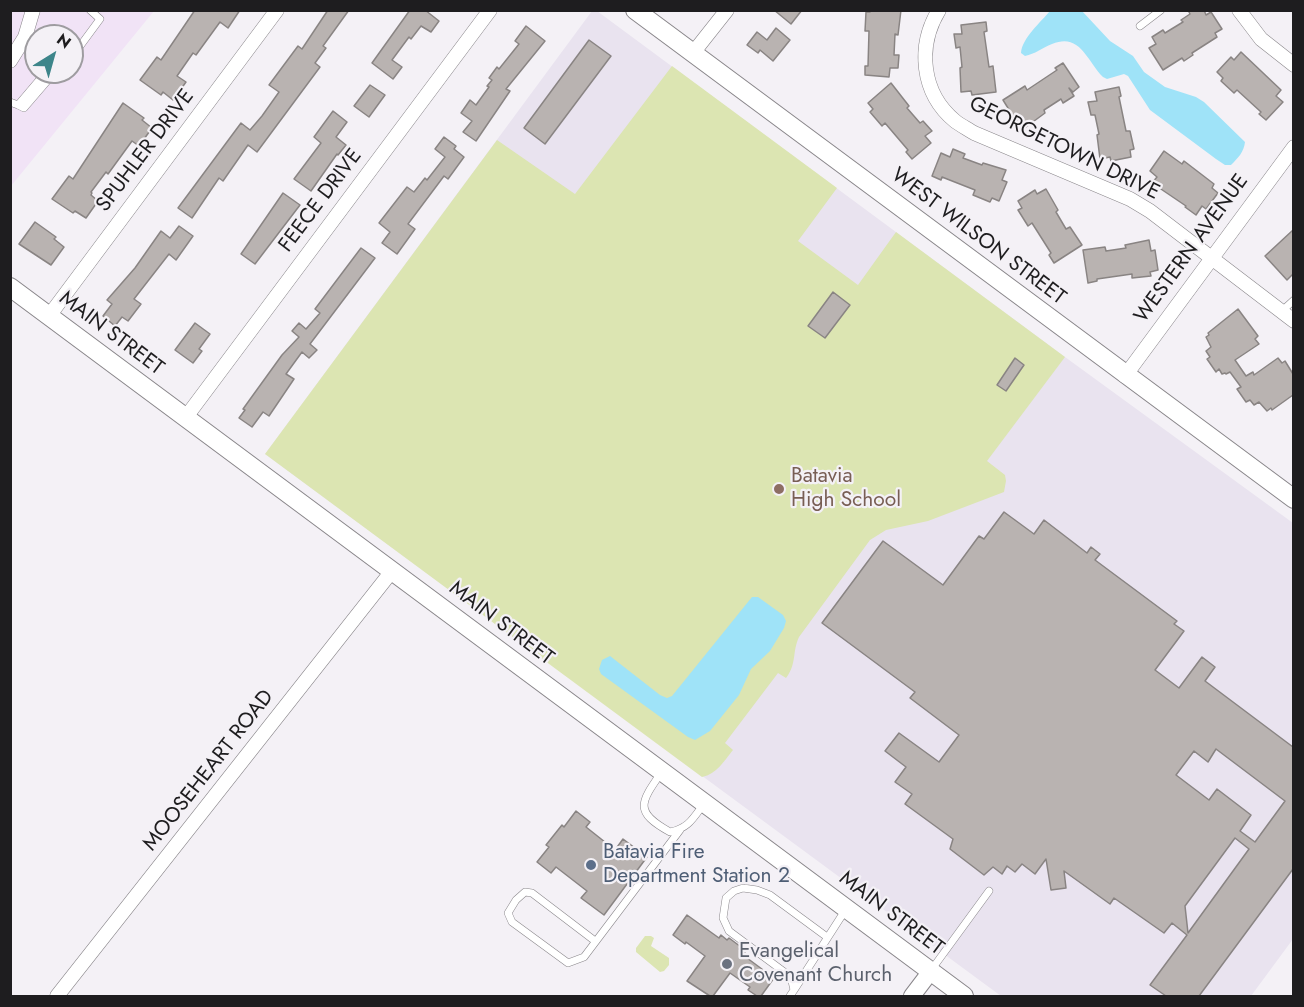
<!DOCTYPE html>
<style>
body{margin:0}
#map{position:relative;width:1304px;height:1007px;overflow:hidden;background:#f4f1f6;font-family:Jost,sans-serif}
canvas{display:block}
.frame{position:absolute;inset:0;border:12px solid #1e1d1f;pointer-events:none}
.north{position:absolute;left:24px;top:24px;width:60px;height:60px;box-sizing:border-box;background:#f4f1f6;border:2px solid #9e9ca0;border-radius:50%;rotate:37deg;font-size:16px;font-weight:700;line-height:24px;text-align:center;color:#1e1d1f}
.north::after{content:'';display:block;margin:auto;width:21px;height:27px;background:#3d858a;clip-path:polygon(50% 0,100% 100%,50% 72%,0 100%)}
</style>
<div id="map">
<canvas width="1304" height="1007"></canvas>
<div class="frame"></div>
<div class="north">N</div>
</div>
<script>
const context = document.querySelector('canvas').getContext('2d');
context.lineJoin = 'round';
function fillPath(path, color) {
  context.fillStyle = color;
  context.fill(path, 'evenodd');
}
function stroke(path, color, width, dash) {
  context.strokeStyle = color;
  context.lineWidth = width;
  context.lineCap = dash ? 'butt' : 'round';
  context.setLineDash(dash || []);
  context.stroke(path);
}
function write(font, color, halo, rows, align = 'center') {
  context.font = font + ' Jost,sans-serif';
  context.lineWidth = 4.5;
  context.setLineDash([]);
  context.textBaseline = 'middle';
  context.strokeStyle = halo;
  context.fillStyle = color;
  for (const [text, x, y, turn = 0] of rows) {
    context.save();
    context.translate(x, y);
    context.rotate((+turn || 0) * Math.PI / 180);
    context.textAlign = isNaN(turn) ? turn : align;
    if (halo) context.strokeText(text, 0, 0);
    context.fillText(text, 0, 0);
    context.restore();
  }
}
fillPath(new Path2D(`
 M11,11H154L11,186ZM36,36H72V72H36Z`), '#f1e3f6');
fillPath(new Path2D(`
 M592,11H597L1065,357L1293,523V939L1251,996H1001L265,454Z`), '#e9e3ef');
fillPath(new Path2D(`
 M672,66L837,188L798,241L858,285L896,232L1065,357L987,461L1005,475L1006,481L1004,492L928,521L886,530L870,540L799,637C792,652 797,664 786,678L778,673L725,743L733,750C724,761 717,774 702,777L265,454L497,140L575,194Z
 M645,936H651L654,938L651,946L669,958V965L664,971L660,972L636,952V948Z`), '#dce5b2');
fillPath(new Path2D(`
 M1050,11H1082L1110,41L1133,56L1144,72L1165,87L1196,97L1204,102L1245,142C1244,152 1238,158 1231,165H1225L1216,159L1150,110L1128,76L1124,74L1107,79L1103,77C1087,61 1080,32 1052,44C1042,48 1035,54 1025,56L1021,53C1022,38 1041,22 1050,11Z
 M752,597H758L783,615L786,621L784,628L770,651L751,669L739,695L710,731L695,740L688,737L601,674L599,669L602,660L610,656L660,695L667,698L672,696Z`), '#9fe3f8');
const building = new Path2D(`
 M195,10H240L228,28L220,22L196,55L193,53L177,76L186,82L173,100L163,92L161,95L140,80L157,57L161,60Z
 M328,10H349L323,46L326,48L315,63L320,67L257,152L248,145L223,181L219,178L192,218L178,208L241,123L250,130L262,116L279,92L269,85L298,46L302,49Z
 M410,10H425L439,21L431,32L421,26L411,39L409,37L392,60L402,67L393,79L372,63Z
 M774,10H802L791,24Z
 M870,10H901L898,35L895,34L894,55H899L898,68H890L889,77L865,75V66H868L869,31H865L866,12H870Z
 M1188,10H1204L1206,15L1211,12L1222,29L1215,33L1217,37L1192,53L1193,55L1184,61L1182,58L1163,70L1149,48L1156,44L1152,37L1163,30L1165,33L1183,22L1181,20L1190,14Z
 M986,22L987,31L984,32L989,67L993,66L996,92L972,95L971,91L961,92L960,68L962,67L960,47L956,48L954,34H962L961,25Z
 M526,26L545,41L506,89L510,91L476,141L463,132L472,121L461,113L470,100L476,105L489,87L487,86L492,80L489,78L497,67L499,69L519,44L515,41Z
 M776,28L790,40L773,61L760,50L758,53L747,45L757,32L767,40Z
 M589,40L611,56L545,144L524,128Z
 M1241,52L1281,90L1276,96L1283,102L1266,120L1259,114L1261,112L1237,90L1234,93L1221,81L1223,78L1217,72L1231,57L1234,60Z
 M1063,63L1079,87L1073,92L1069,88L1074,96L1063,103L1061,99L1044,110L1045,113L1026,127L1020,118L1016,121L1003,100L1025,86L1027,90L1057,70L1055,68Z
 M891,83L909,106L907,108L920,123L923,121L932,131L925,136L931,143L912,159L906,152L908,150L885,123L882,126L870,112L873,109L868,103Z
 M370,85L385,95L369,117L354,106Z
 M1119,87L1121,96L1119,97L1126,131H1130L1134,149L1130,150L1131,157L1111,161L1110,157L1100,159L1097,135L1099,134L1095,115H1091L1088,102L1097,101L1095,92Z
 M123,103L144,118L142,120L152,128L139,146L132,141L108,174L106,172L91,192L92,193L91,195L98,201L86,218L75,211L73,213L52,199L69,176L73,179Z
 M333,111L347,122L336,137L346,145L338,155L337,154L311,191L294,179L321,143L314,137Z
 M444,137L456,146L454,149L464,157L448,179L444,176L408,224L415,229L397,254L382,243L390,232L379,223L407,187L414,192L425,178L427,180L445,157L435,149Z
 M953,149L965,154L963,158L982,165L983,163L1006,170L1002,180L1007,182L999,201L992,198L990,202L973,195L975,190L942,177L941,180L932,176L941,153L950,157Z
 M1164,151L1182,164L1184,161L1214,184L1212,188L1218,193L1206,209L1202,206L1196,215L1185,207L1186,206L1152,183L1157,177L1150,171Z
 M1046,189L1058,210L1056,212L1066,229L1070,227L1082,245L1054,263L1049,255L1051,253L1032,223L1028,226L1018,210L1022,208L1018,201L1035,190L1037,194Z
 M283,193L300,205L255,264L241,254Z
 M35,222L56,237L54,239L64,247L51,265L19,244Z
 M179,226L193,236L176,260L169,254L134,299L141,304L128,321L122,317L115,326L103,316L112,304L107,300L135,268L161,231L170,238Z
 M1293,230V274L1287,280L1265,256Z
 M1149,240L1151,251L1155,250L1158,270L1150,272L1151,276L1132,278V274L1097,279V281L1088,283L1083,250L1105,247L1106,251L1126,248L1125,245Z
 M361,248L375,258L310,344L317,350L309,358L302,352L286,374L294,379L269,416L263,412L252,427L239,418L245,410L243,409L282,355L299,337L292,331L299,323L306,329L320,313L315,309Z
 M833,292L850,305L825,338L808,326Z
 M1238,309L1258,336L1255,339L1259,344L1235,360L1246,376L1253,372L1254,375L1278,358L1282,363L1285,361L1293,374V395L1272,410L1271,408L1267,411L1259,402L1254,405L1250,400L1246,402L1237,389L1241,387L1230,372L1226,374L1225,373L1222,374L1219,369L1216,372L1207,359L1210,357L1206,351L1211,347L1206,337L1209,335L1208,333Z
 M195,323L210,334L199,349L202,351L193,363L175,350Z
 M1015,358L1024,365L1006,391L997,385Z
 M1004,512L1034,534L1044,520L1087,553L1091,547L1100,554L1095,560L1177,621L1174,624L1184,631L1155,670L1179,688L1202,657L1215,667L1205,681L1293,747V869L1199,996H1166L1150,985L1187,935L1172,923L1164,933L1114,898L1110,904L1064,871L1066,888L1051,890L1046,859L1035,874L1022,864L1015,872L1007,866L1002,874L993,867L984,875L950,849L953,839L905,804L912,794L895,782L906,767L885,751L899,733L939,762L959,735L910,698L915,692L822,623L883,541L943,585L979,536L984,539ZM1216,749L1285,801L1255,842L1240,831L1251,815L1217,789L1209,800L1176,775L1194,751L1208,762ZM1235,838L1249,849L1188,933L1185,906Z
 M576,811L590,822L586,827L615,850L623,839L647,857L604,915L581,898L587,891L556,867L551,873L537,862L549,847L546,845L562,825L564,827Z
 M687,915L719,938L721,935L727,940L729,938L741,947L739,949L745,953L743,955L774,978L761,996H757L748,990L750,987L730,973L713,996H710L687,981L705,956L686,942L685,944L673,935Z`);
fillPath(building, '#b9b3b1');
stroke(building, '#898483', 1.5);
const service = new Path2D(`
 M1140,26L1161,10
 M72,57L100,19L90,10
 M10,102L18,105L46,72
 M18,105L24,108L55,72
 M1283,310L1294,300
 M661,773C640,803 634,812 670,832C688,828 692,820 703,805
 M595,941L532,893L525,892L516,900L508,913L512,922L568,963L584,957L680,830
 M932,969L989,891
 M794,990L846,909
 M790,996L794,990L791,977L729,931L723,918L726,898L734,891L743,888L757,890L770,895L827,937`);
const minor = new Path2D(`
 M939,10C917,46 921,93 955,121C960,125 968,129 974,133L1130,199L1150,211L1294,321
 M1239,10L1261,39L1294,65
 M693,53L727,10
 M10,61L25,37L33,10
 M49,316L277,10
 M1125,376L1294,147
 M186,417L490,10
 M57,996L392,571`);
const tertiary = new Path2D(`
 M912,996L931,971`);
const secondary = new Path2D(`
 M635,10L1294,499
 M10,287L964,996`);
stroke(service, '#89868a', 8);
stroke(minor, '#89868a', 15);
stroke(tertiary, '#89868a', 18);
stroke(secondary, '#89868a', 20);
stroke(service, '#fff', 7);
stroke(minor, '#fff', 14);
stroke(tertiary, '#fff', 16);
stroke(secondary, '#fff', 18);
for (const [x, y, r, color] of [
 [779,489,6,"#8d6e63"],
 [591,865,6,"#5c6f8a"],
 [727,964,6,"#6b7280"]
]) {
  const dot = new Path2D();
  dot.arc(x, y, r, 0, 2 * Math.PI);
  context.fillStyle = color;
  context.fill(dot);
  stroke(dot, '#f4f1f6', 2);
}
write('21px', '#1e1d1f', '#f4f1f6', [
 ["GEORGETOWN DRIVE",1064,149,26],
 ["SPUHLER DRIVE",146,151,-53],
 ["FEECE DRIVE",321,201,-53],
 ["WEST WILSON STREET",978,237,37],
 ["WESTERN AVENUE",1192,249,-54],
 ["MAIN STREET",111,334,37],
 ["MAIN STREET",501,624,37],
 ["MOOSEHEART ROAD",209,771,-52],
 ["MAIN STREET",891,914,37]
]);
write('21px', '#785e54', '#f4f1f6', [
 ["Batavia",791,477],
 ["High School",791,501]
], 'left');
write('21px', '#4e5e75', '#f4f1f6', [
 ["Batavia Fire",603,853],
 ["Department Station 2",603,877]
], 'left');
write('21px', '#5b616d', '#f4f1f6', [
 ["Evangelical",739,952],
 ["Covenant Church",739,976]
], 'left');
</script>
